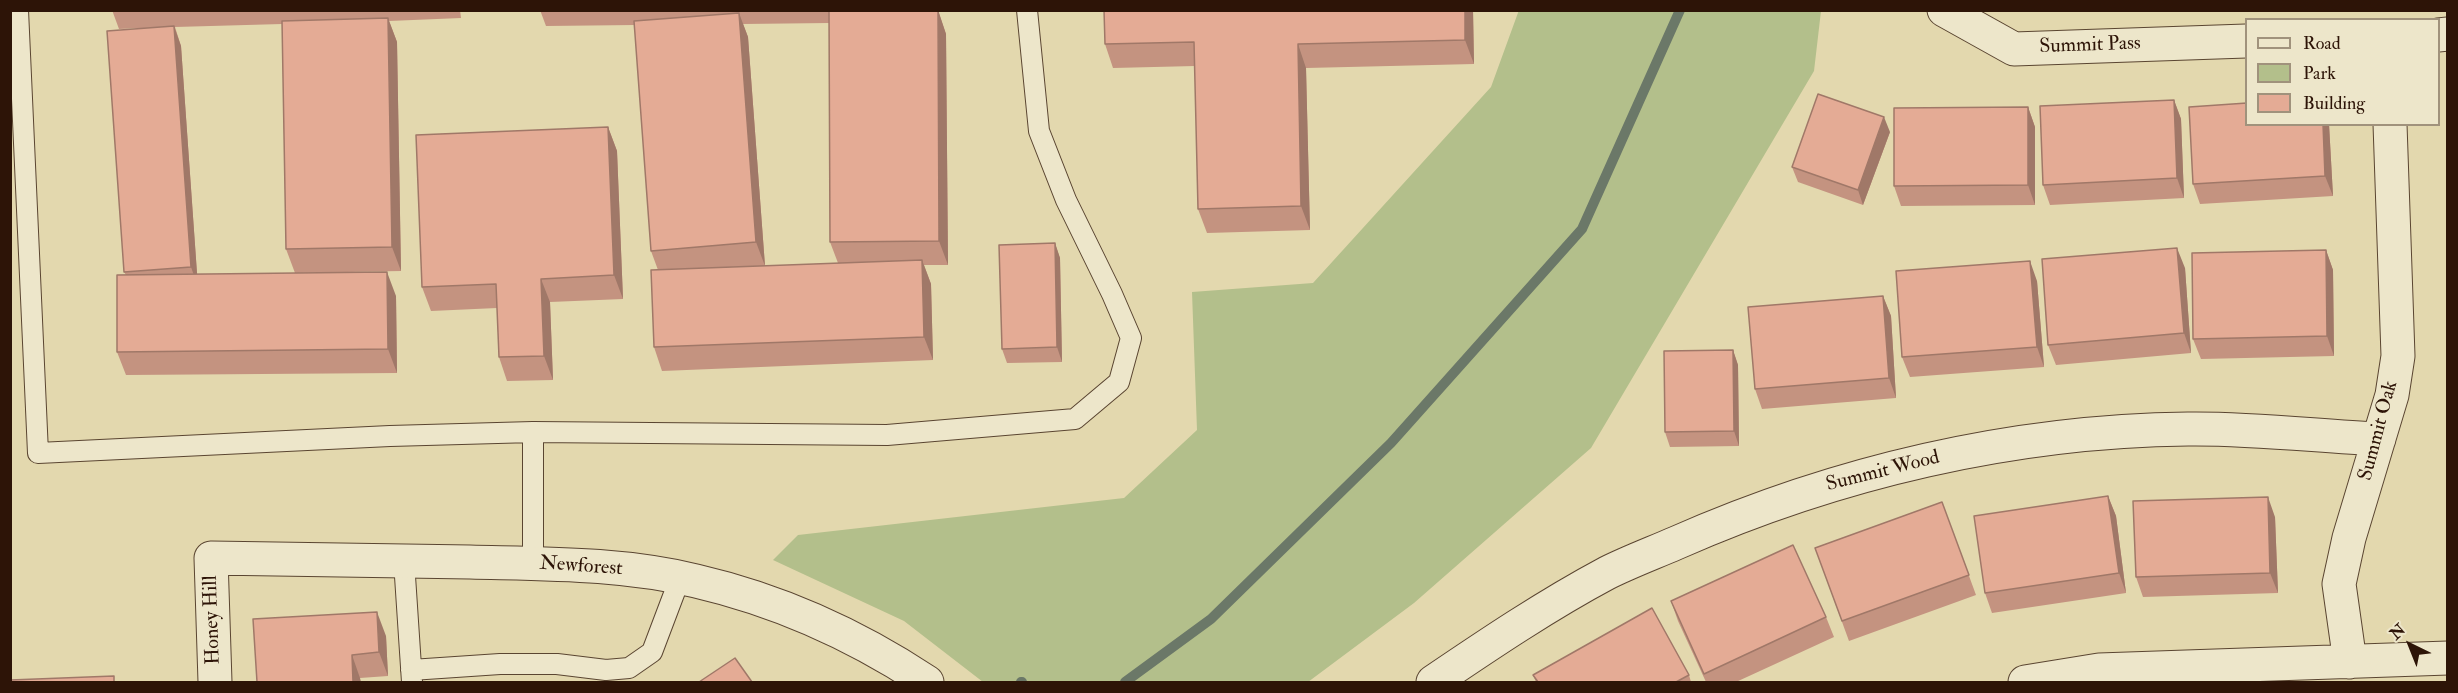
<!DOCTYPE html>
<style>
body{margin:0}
#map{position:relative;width:2458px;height:693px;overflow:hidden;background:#e3d8ae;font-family:"IM FELL Double Pica",serif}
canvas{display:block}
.frame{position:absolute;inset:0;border:12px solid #2d1407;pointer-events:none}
.legend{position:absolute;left:2245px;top:18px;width:195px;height:108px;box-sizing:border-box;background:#ede6ca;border:2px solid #a0927c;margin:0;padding:8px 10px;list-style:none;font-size:18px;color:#2d1407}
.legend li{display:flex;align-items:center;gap:12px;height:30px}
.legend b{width:30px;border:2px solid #a0927c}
.north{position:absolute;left:2380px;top:615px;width:60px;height:60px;-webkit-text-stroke:4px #ede6ca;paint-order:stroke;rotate:317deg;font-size:16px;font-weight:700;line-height:24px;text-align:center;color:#2d1407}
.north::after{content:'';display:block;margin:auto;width:21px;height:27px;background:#2d1407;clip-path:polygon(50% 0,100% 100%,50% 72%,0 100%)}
</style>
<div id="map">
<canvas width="2458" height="693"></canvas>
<div class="frame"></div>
<ul class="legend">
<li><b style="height:8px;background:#ede6ca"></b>Road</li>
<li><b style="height:16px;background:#b3bf8b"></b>Park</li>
<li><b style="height:16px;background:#e4ab95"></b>Building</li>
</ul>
<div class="north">N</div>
</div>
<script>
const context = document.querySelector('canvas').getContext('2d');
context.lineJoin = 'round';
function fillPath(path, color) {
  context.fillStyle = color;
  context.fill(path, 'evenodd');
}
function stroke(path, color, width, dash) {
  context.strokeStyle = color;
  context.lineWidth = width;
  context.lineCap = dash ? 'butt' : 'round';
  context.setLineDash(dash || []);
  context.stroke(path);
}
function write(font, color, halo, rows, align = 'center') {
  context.font = font + ' "IM FELL Double Pica",serif';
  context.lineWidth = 4.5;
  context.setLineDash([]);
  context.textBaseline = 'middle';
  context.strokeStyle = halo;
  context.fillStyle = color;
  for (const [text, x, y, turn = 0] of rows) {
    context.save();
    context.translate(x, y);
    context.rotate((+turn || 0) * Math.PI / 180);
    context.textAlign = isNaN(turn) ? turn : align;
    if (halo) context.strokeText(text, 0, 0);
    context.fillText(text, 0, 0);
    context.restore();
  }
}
fillPath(new Path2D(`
 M1519,10L1821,11L1814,71L1591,448L1414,603L1308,682H983L904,621L773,560L798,535L1124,498L1197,430L1192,292L1313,283L1491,87Z`), '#b3bf8b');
stroke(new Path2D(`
 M1021,682H1022
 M1125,682L1211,619L1391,443L1582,229L1680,10`), '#6b7868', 10);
const service = new Path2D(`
 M18,10L38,453L390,436L533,432V563
 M533,432L887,435L1075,419L1119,382L1131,338L1112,294L1066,200L1039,131L1027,10
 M404,561L412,682
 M411,670L500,664H557L606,670L629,668L652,652L680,578`);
const minor = new Path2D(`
 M1944,10L2014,49L2246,41
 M2438,35L2448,34
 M2350,662L2339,584L2349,538L2392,395L2398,356L2390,124
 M215,682L211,558C298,559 384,561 470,562C545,564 622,563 696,581C778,600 856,635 927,682
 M1433,682C1489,644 1547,605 1607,573C1629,562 1653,553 1676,543C1837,472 2012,431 2188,429C2250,428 2317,436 2379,439
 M2025,682L2099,670L2448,658`);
stroke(service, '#5a4531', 22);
stroke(minor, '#5a4531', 35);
stroke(service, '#ede6ca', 20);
stroke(minor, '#ede6ca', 33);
fillPath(new Path2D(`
 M112,10H460L461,18L389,21L397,42L401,271L295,273L286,249L282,24L175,27L181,46L197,274L396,296L397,373L126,375L117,352L126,275L124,272L140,28L119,29Z
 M540,10H938L946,34L948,265H924L931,284L933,360L662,371L654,347L658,270L651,251L635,25L546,26ZM829,23L830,242L838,263L765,266L748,37L743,24Z
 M1104,10H1473L1474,64L1306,68L1310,230L1207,233L1198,209L1195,66L1113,68L1105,44Z
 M2174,100L2181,119L2184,198L2050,205L2043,185Z
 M2028,107L2035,127V205L1901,206L1894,186Z
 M2329,124L2333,196L2200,204L2193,184Z
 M608,127L617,151L623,299L550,302L553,380L507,381L499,357L497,308L431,311L422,287Z
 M1890,132L1863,205L1798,182L1792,167Z
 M1055,243L1060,258L1062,362L1007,363L1002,349Z
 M2326,250L2333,270L2334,356L2201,359L2193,339Z
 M2185,268L2191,353L2056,365L2048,345Z
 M2037,281L2044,367L1910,377L1902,357Z
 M1883,296L1891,316L1896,398L1762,409L1755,389Z
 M1733,350L1738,365L1739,446L1670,447L1665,432Z
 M2108,496L2116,516L2126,593L1992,613L1985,593Z
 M1942,502L1976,595L1849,641L1815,548Z
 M2275,517L2278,593L2143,597L2136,577Z
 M1671,601L1826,617L1834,637L1736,682H1706L1678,621Z
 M386,636L388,676L360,678L257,682Z
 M1533,675H1689L1691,682H1536Z`), '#c49380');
fillPath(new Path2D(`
 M938,10L946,34L948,265L939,241Z
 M1465,10H1473L1474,64L1465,40Z
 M739,13L748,37L765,266L756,242Z
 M388,18L397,42L401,271L392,247Z
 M174,26L181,46L198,287L191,267Z
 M1298,44L1306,68L1310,230L1301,206Z
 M2174,100L2181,119L2184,198L2177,178Z
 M2028,107L2035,127V205L2028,185Z
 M1884,117L1890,132L1863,205L1858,190Z
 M2323,124H2329L2333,196L2325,176Z
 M608,127L617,151L623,299L614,275Z
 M1055,243L1060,258L1062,362L1057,347Z
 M2177,248L2185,268L2191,353L2184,333Z
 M2326,250L2333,270L2334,356L2327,336Z
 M922,260L931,284L933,360L924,337Z
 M2030,261L2037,281L2044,367L2037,347Z
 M387,272L396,296L397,373L388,349Z
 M541,279L550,302L553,380L544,356Z
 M1883,296L1891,316L1896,398L1889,378Z
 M1733,350L1738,365L1739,446L1734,431Z
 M2108,496L2116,516L2126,593L2119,573Z
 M2268,497L2275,517L2278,593L2270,573Z
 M377,612L386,636L388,676L379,652Z
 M352,655L360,678L361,682H353Z`), '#a07868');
const building = new Path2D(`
 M938,10L939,241L830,242L829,11Z
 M1104,10H1465V40L1298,44L1301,206L1198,209L1194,42L1105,44Z
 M739,13L756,242L651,251L634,21Z
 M388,18L392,247L286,249L282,21Z
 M174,26L191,267L124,272L107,31Z
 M1818,94L1884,117L1858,190L1792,167Z
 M2174,100L2177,178L2043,185L2040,106Z
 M2247,103V124H2323L2325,176L2193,184L2189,107Z
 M2028,107V185L1894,186V108Z
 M608,127L614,275L541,279L544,356L499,357L496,284L422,287L416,135Z
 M1055,243L1057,347L1002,349L999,245Z
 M2177,248L2184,333L2048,345L2042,259Z
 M2326,250L2327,336L2193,339L2192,253Z
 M922,260L924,337L654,347L651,270Z
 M2030,261L2037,347L1902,357L1896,271Z
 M387,272L388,349L117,352V275Z
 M1883,296L1889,378L1755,389L1748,307Z
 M1733,350L1734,431L1665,432L1664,351Z
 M2108,496L2119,573L1985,593L1974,516Z
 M2268,497L2270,573L2136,577L2133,501Z
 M1942,502L1969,575L1842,621L1815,548Z
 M1793,545L1826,617L1704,674L1671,601Z
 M1652,608L1689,675L1676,682H1538L1533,675Z
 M377,612L379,652L352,655L353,682H257L253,619Z
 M735,658L752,682H699Z
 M114,676V682H10V680Z`);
fillPath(building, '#e4ab95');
stroke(building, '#a07868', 1.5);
write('20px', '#2d1407', '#ede6ca', [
 ["Summit Pass",2090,46,-2],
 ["Summit Oak",2379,431,-75],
 ["Summit Wood",1883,472,-14],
 ["Newforest",581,567,4],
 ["Honey Hill",213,620,-92]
]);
</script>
